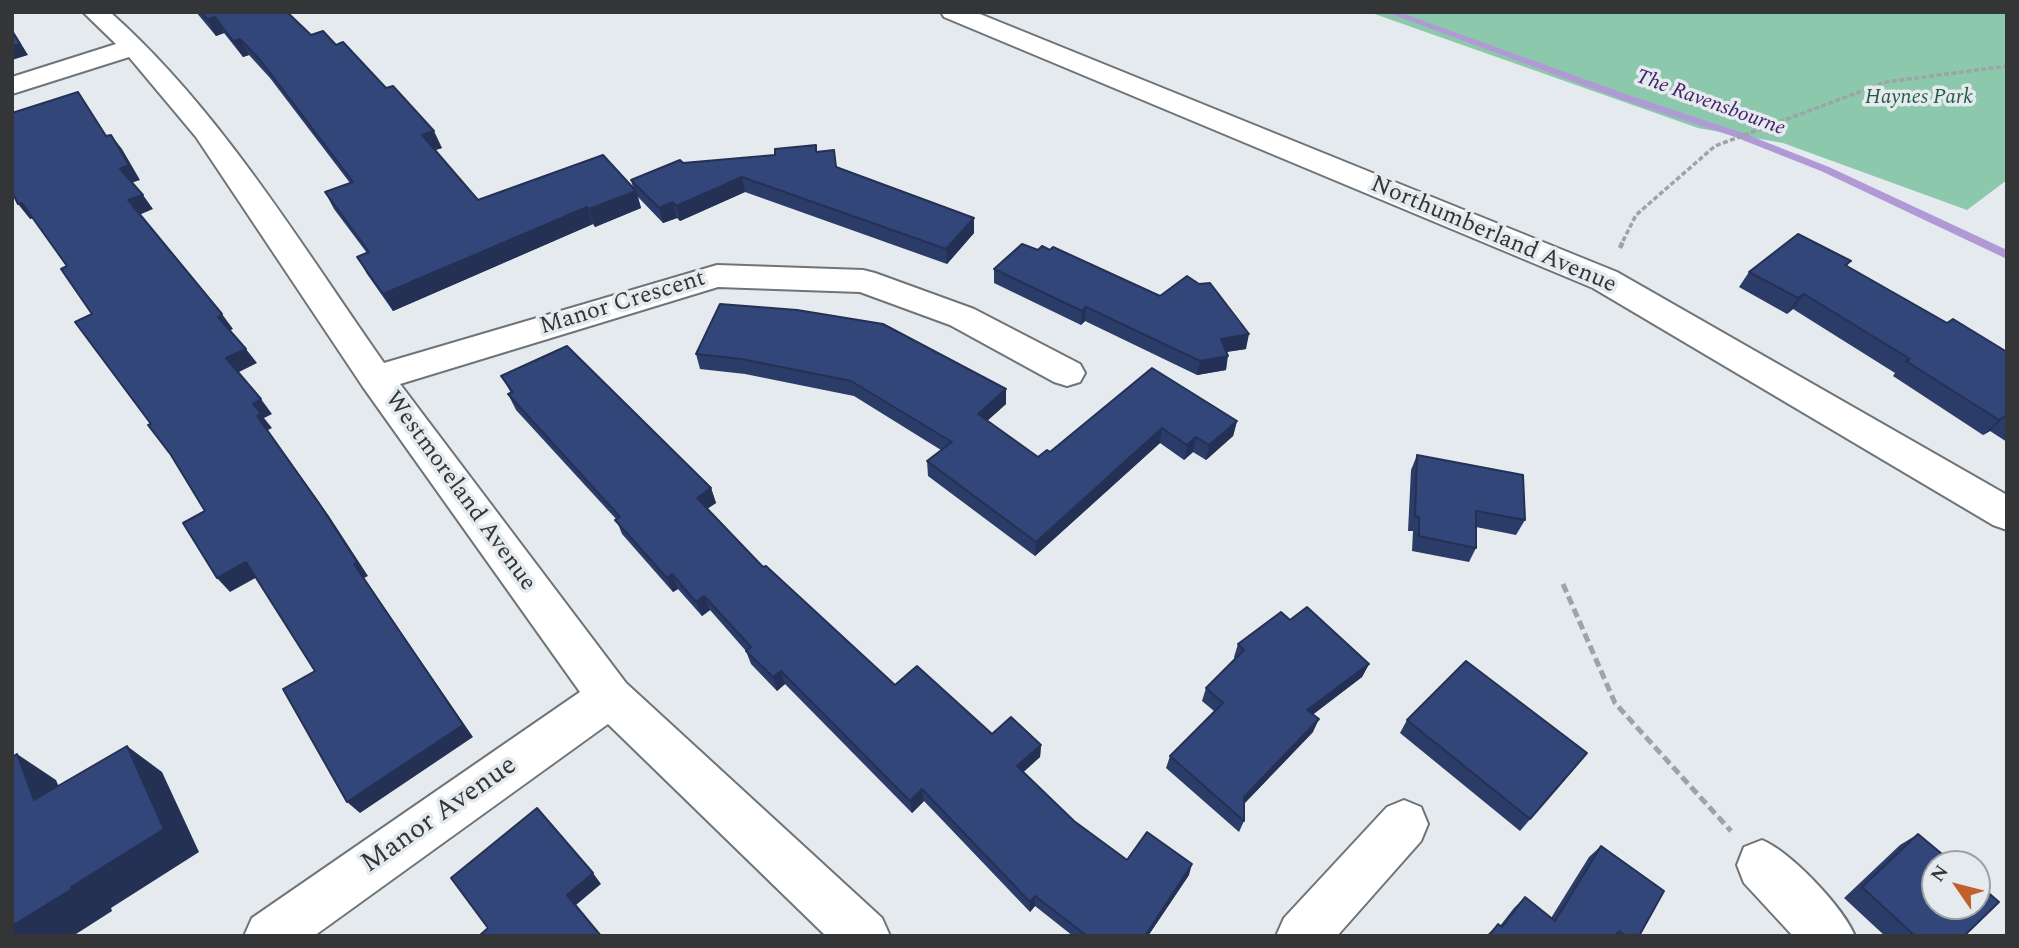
<!DOCTYPE html>
<style>
body{margin:0}
#map{position:relative;width:2019px;height:948px;overflow:hidden;background:#e4eaed;font-family:Spectral,serif}
canvas{display:block}
.frame{position:absolute;inset:0;border:14px solid #333536;pointer-events:none}
.north{position:absolute;left:1921px;top:850px;width:70px;height:70px;box-sizing:border-box;background:#e4eaed;border:2px solid #9da2a4;border-radius:50%;rotate:305deg;font-size:19px;font-weight:700;line-height:28px;text-align:center;color:#333536}
.north::after{content:'';display:block;margin:auto;width:24px;height:32px;background:#c35f2a;clip-path:polygon(50% 0,100% 100%,50% 72%,0 100%)}
</style>
<div id="map">
<canvas width="2019" height="948"></canvas>
<div class="frame"></div>
<div class="north">N</div>
</div>
<script>
const context = document.querySelector('canvas').getContext('2d');
context.lineJoin = 'round';
function fillPath(path, color) {
  context.fillStyle = color;
  context.fill(path, 'evenodd');
}
function stroke(path, color, width, dash) {
  context.strokeStyle = color;
  context.lineWidth = width;
  context.lineCap = dash ? 'butt' : 'round';
  context.setLineDash(dash || []);
  context.stroke(path);
}
function write(font, color, halo, rows, align = 'center') {
  context.font = font + ' Spectral,serif';
  context.lineWidth = 7;
  context.setLineDash([]);
  context.textBaseline = 'middle';
  context.strokeStyle = halo;
  context.fillStyle = color;
  for (const [text, x, y, turn = 0] of rows) {
    context.save();
    context.translate(x, y);
    context.rotate((+turn || 0) * Math.PI / 180);
    context.textAlign = isNaN(turn) ? turn : align;
    if (halo) context.strokeText(text, 0, 0);
    context.fillText(text, 0, 0);
    context.restore();
  }
}
fillPath(new Path2D(`
 M1369,12H2007V180L1967,210L1783,143L1698,128Z`), '#8cc8ac');
fillPath(new Path2D(`
 M1386,12H1399L1631,96L1743,133L1829,167L2007,250V259L1821,171L1735,137L1623,100Z`), '#b199d6');
const street = new Path2D(`
 M83,12H110C220,110 300,243 384,363L717,265L863,270L875,273L974,309L1080,364L1085,373L1080,382L1067,386L1054,382L950,325L860,292L718,287L400,384L626,683L882,918L890,936H826L608,724L314,936H244L252,918L580,692L363,387L196,137L129,57L12,94V77L116,44Z
 M941,12H975L1617,272L2007,495V530L1993,525L1593,288L944,17Z
 M1404,800L1421,807L1428,824L1421,841L1337,936H1276L1284,918L1387,807Z
 M1762,840C1791,852 1843,907 1855,936H1793L1744,883L1737,865L1744,847Z`);
stroke(street, '#6e7477', 4);
stroke(new Path2D(`
 M1623,241L1636,215L1715,146L1886,82L2007,66`), '#9ea3a5', 3.5, [5, 2.5]);
stroke(new Path2D(`
 M1620,248L1624,239`), '#9ea3a5', 4.5, [6, 3.5]);
stroke(new Path2D(`
 M1563,584L1615,703L1731,831`), '#9ea3a5', 5, [9, 4.5]);
fillPath(street, '#fff');
fillPath(new Path2D(`
 M196,12H287L311,35L336,45L442,148L435,150L478,200L633,188L631,180L683,163L817,152L837,167L974,218V233L947,264L745,192L680,221L677,218L663,223L638,197L641,208L595,227L593,224L393,311L367,274L357,257L367,253L334,209L325,192L350,183L270,78L249,55L243,57L224,33L216,36Z
 M1851,261L1847,266L1947,323L2007,352V442L1990,431L1983,435L1893,376L1895,373L1793,309L1787,314L1739,287L1749,272Z
 M994,269L1160,296L1199,284L1246,349L1227,352L1226,370L1197,375L1085,321L1081,325L994,283Z
 M696,354L1006,389V404L987,421L1038,457L1050,452L1152,368L1237,421L1233,436L1206,460L1193,452L1184,460L1160,443L1035,556L928,476L927,461L941,450L854,396L745,374L700,369Z
 M501,376L711,488L716,503L707,509L763,567L895,685L992,734L1041,745L1040,757L1023,772L1074,821L1127,860L1189,875L1148,936H1073L1035,906L1030,912L924,801L912,813L785,684L777,691L751,664L746,651L710,610L702,616L678,589L673,592L622,534L616,519L516,410L508,394L511,393Z
 M1417,455L1525,520L1516,535L1476,527V548L1469,562L1412,551L1413,531H1408L1411,470Z
 M1290,620L1369,664L1362,677L1313,714V732L1244,804V821L1239,832L1166,768L1170,756L1214,711L1202,701L1206,688L1235,659L1234,657L1238,644Z
 M1407,720L1587,753L1520,831L1400,733Z
 M1918,834L1964,936H1885L1844,898L1900,845Z
 M1601,846L1639,936H1486L1498,924L1500,926L1514,908L1525,897L1551,918L1589,857Z`), '#2c3c68');
fillPath(new Path2D(`
 M215,17L224,33L216,36L207,19Z
 M12,29L28,55L12,60Z
 M240,39L249,55L243,57L233,41Z
 M434,131L442,148L429,152L422,135Z
 M111,135L122,149L140,180L131,183L120,169Z
 M742,177L745,192L680,221L676,206Z
 M636,191L641,208L595,227L589,209Z
 M143,195L153,209L139,215L128,200Z
 M673,202L677,218L663,223L659,208Z
 M22,203L35,218L30,219L18,204Z
 M587,207L593,224L393,311L383,294Z
 M974,218V233L947,264L946,249Z
 M1804,294L1793,309L1787,314L1798,298Z
 M1086,307L1085,321L1081,325L1082,311Z
 M222,314L233,329L229,331L218,317Z
 M1249,334L1246,349L1218,353L1221,339Z
 M246,349L257,363L237,373L226,358Z
 M1228,356L1226,370L1197,375L1200,361Z
 M1006,389V404L978,429V414Z
 M261,399L272,414L264,418L272,428L268,430L329,516L368,576L364,578L473,737L360,813L347,802L354,564L257,416L253,404Z
 M2005,416L1990,431L1983,435L1999,420Z
 M1237,421L1233,436L1206,460L1209,445Z
 M1162,428L1160,443L1035,556L1036,542Z
 M1196,437L1193,452L1184,460L1187,445Z
 M711,488L716,503L702,512L697,498Z
 M246,562L259,576L230,592L217,578Z
 M672,574L678,589L673,592L667,578Z
 M704,596L710,610L702,616L696,602Z
 M1369,664L1362,677L1302,723L1307,710Z
 M781,671L785,684L777,691L773,677Z
 M1319,719L1313,732L1239,809L1244,797Z
 M1041,745L1040,757L1017,778V766Z
 M127,746L162,772L199,852L111,908L112,911L73,936H12V926L71,887Z
 M17,754L56,780L74,824L34,800Z
 M922,789L924,801L912,813L910,801Z
 M1192,864L1189,875L1148,936H1145Z
 M593,873L601,884L576,905L567,895Z
 M1035,896V906L1030,912V902Z`), '#243155');
const building = new Path2D(`
 M201,12H287L311,35L323,31L336,45L343,42L386,88L393,86L434,131L422,135L478,200L603,155L636,191L589,209L587,207L383,294L357,257L369,252L325,192L353,182L261,61L240,39L233,41L215,17L207,19Z
 M12,31L20,44L12,46Z
 M78,92L106,136L111,135L129,165L120,169L143,195L128,200L222,314L218,317L246,349L226,358L261,399L253,404L261,413L257,416L318,502L357,562L354,564L463,725L347,802L283,689L315,671L246,562L217,578L183,523L205,511L171,455L148,425L151,424L75,322L92,314L61,269L67,266L22,203L18,204L12,192V113Z
 M816,145V152L834,150L836,167L974,218L946,249L742,177L676,206L673,202L659,208L631,180L680,160L683,163L775,155V149Z
 M1798,234L1851,261L1845,265L1947,323L1953,319L2007,352V418L2005,416L1999,420L1906,361L1910,359L1804,294L1798,298L1749,272Z
 M1022,244L1038,250L1042,246L1050,250L1053,247L1160,296L1187,276L1199,284L1210,283L1249,334L1221,339L1228,356L1200,361L1086,307L1082,311L994,269Z
 M720,304L797,310L883,324L1006,389L978,414L1038,457L1047,450L1050,452L1152,368L1237,421L1209,445L1196,437L1187,445L1162,428L1036,542L927,461L952,442L851,381L741,359L696,354Z
 M567,346L711,488L697,498L763,567L766,566L895,685L917,666L992,734L1011,717L1041,745L1017,766L1074,821L1127,860L1147,832L1192,864L1145,936H1087L1035,896L1030,902L922,789L910,801L781,671L773,677L746,651L751,647L704,596L696,602L672,574L667,578L615,520L620,517L508,394L513,392L501,376Z
 M1417,455L1523,475L1525,520L1476,511V548L1419,536V517L1415,516Z
 M1307,607L1369,664L1307,710L1319,719L1244,797V821L1170,756L1223,703L1206,688L1244,650L1238,644L1281,612L1290,620Z
 M1466,661L1587,753L1530,819L1407,720Z
 M127,746L164,829L71,887L72,889L12,926V757L17,754L34,800Z
 M537,808L593,873L567,895L601,936H479L488,928L451,878Z
 M1918,834L1954,864H1935V906H1977V883L1999,902L1964,936H1915L1862,887Z
 M1601,846L1664,891L1639,936H1626L1619,931L1615,936H1489L1498,924L1502,927L1525,897L1555,921Z`);
fillPath(building, '#334679');
stroke(building, '#243155', 2);
write('italic 21px', '#235d45', '#e4eaed', [
 ["Haynes Park",1919,99]
]);
write('italic 21px', '#442269', '#e4eaed', [
 ["The Ravensbourne",1710,104,20]
]);
write('24px', '#333536', '#e4eaed', [
 ["Northumberland Avenue",1493,236,23],
 ["Manor Crescent",623,304,-17],
 ["Westmoreland Avenue",459,492,54]
]);
write('28px', '#333536', '#e4eaed', [
 ["Manor Avenue",440,816,-35]
]);
</script>
